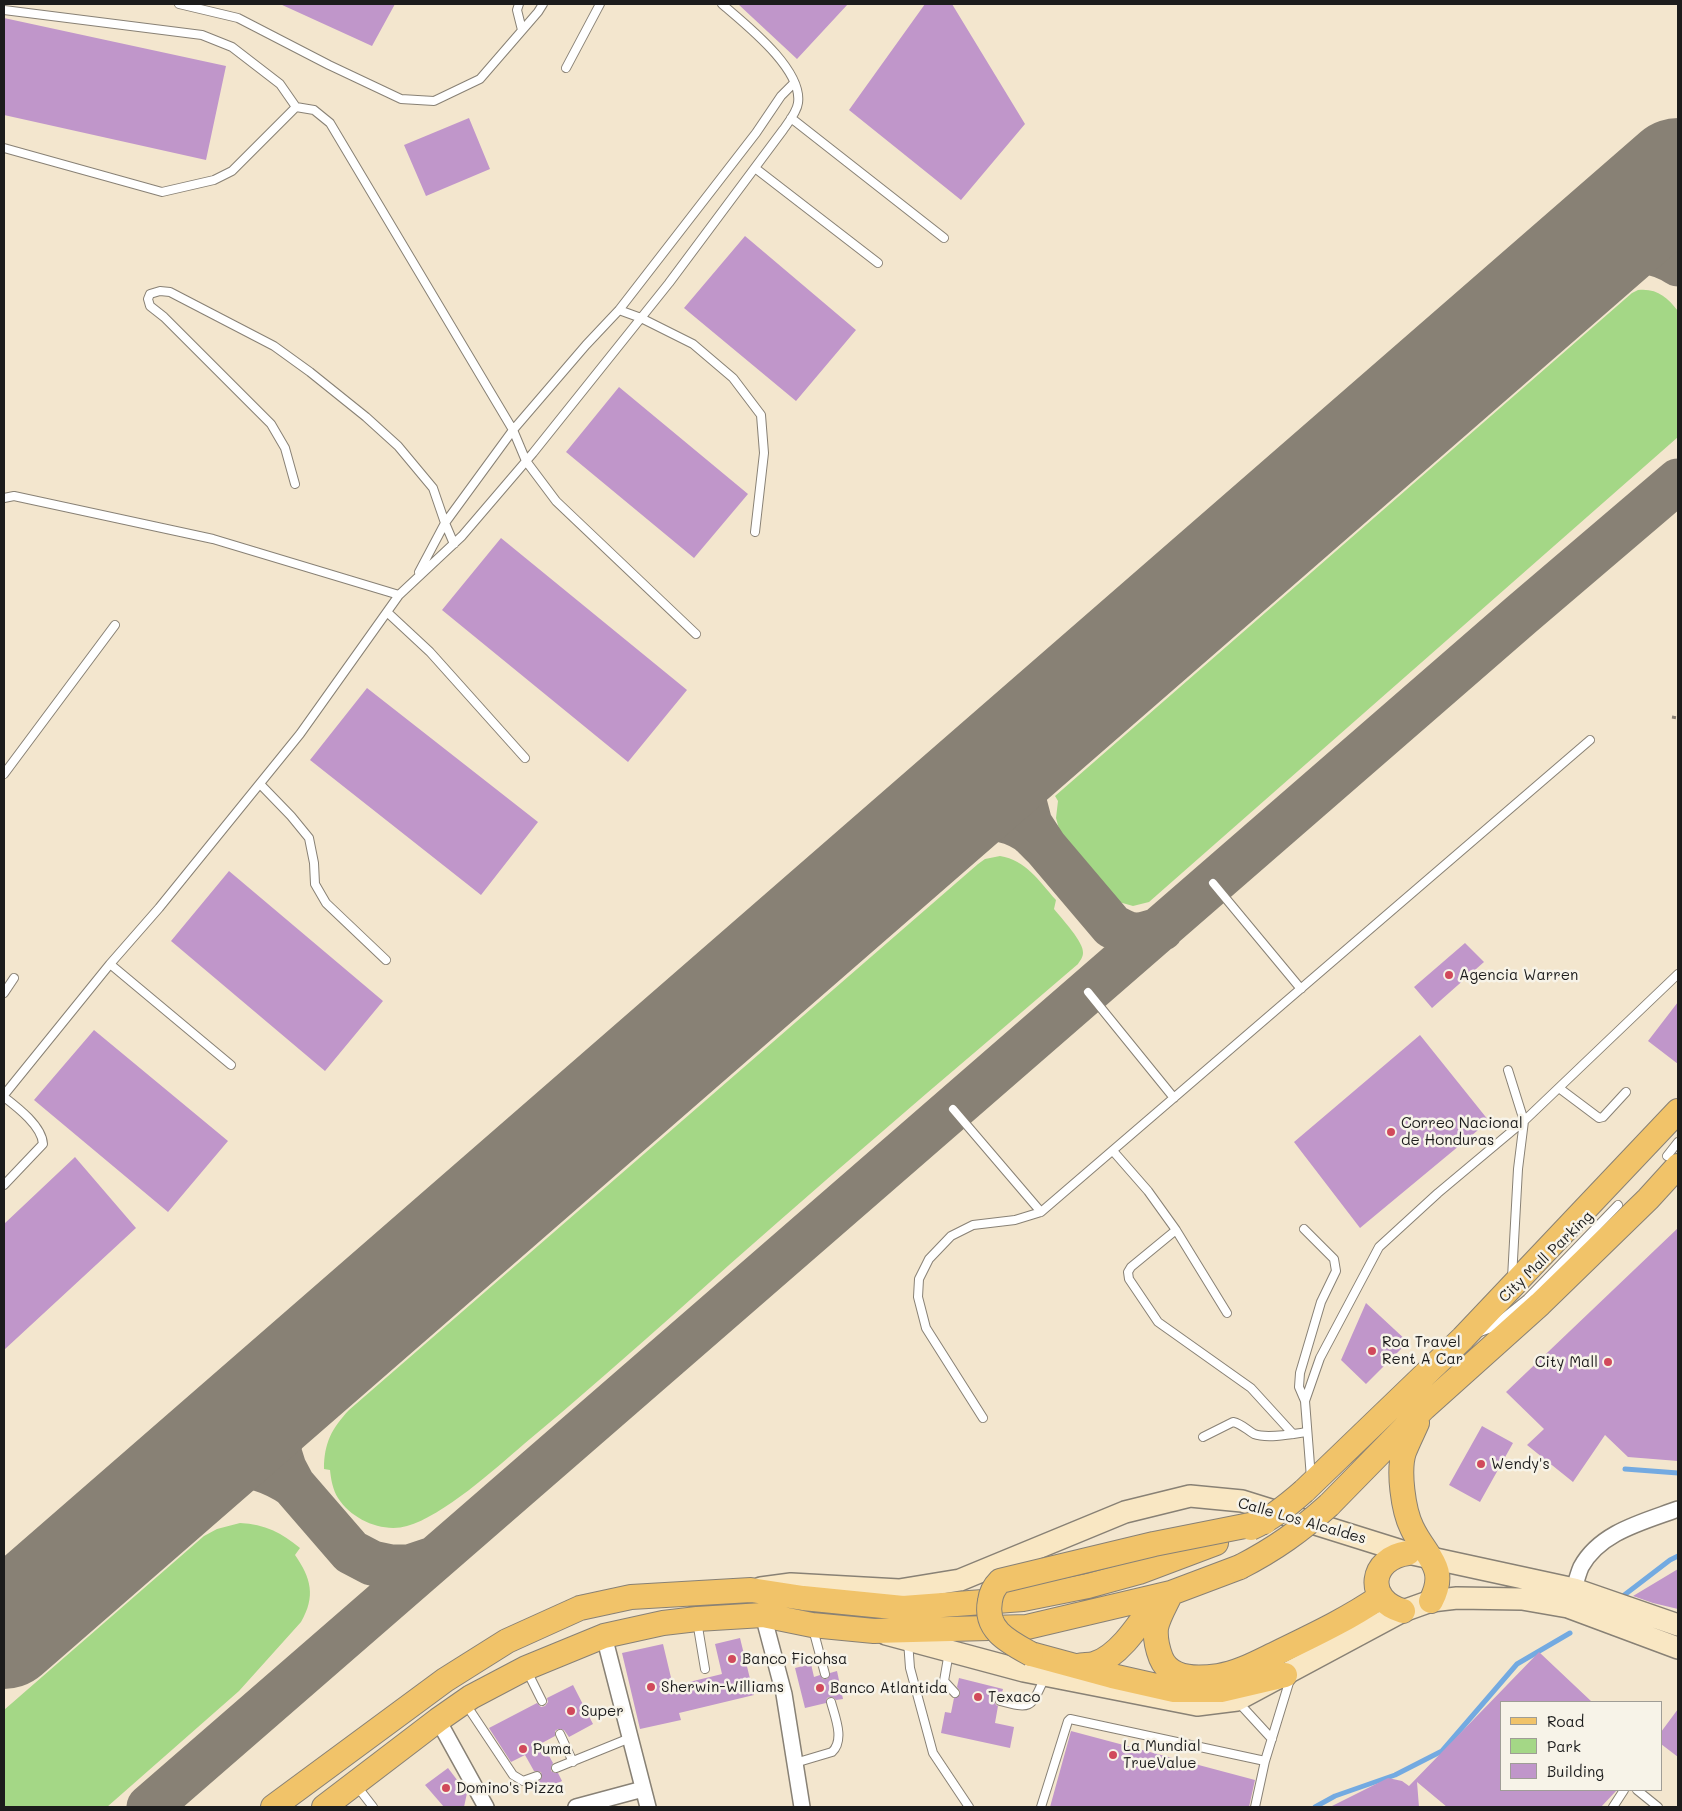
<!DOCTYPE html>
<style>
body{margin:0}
#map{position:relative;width:1682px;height:1811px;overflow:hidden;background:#f3e6ce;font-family:Mali,sans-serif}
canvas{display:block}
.frame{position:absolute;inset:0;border:5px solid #1c1c1c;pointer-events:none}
.legend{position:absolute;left:1500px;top:1701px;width:162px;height:90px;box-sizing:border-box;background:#f7f3e8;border:1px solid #9f9d96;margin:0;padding:6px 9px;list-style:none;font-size:15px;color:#1c1c1c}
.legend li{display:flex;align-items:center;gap:10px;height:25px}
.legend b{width:25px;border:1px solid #9f9d96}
</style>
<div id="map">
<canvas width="1682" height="1811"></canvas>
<div class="frame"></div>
<ul class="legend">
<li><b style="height:6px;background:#f1c369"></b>Road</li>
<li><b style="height:14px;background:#a4d786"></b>Park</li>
<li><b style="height:14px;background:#c096ca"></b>Building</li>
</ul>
</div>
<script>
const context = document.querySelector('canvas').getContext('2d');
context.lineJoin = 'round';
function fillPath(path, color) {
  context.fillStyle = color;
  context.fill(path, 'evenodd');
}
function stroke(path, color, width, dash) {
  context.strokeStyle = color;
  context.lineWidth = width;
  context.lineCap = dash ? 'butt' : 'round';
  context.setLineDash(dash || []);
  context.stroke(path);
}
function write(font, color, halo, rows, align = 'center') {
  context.font = font + ' Mali,sans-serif';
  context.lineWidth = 5;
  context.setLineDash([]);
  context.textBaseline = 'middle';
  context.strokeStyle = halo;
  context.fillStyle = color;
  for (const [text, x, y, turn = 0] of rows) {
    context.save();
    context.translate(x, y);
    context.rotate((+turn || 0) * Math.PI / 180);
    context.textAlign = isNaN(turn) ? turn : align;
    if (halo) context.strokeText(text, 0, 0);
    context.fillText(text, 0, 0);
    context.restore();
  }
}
fillPath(new Path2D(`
 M1638,290C1657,288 1667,297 1678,311V437L1149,902L1133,906L1119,902L1110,896L1061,836L1056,818L1058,801L1055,796L1632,293Z
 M1000,856C1026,860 1039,881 1056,900L1054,909C1062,919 1084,942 1083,953C1083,957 1080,961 1078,964C945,1078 811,1191 681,1308C629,1354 577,1400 524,1444C495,1469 443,1516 407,1526C383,1533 352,1520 338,1498C333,1490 331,1480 330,1470L324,1469C324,1443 332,1428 349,1410L978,864L985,859Z
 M240,1523C265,1524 282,1533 300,1548L295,1555C311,1578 316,1596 301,1622L239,1691L107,1807H4V1710L204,1536L217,1529Z`), '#a4d786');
stroke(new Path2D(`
 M1625,1469L1678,1473
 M1623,1596L1670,1560L1678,1556
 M1315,1807L1335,1796L1395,1775L1442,1751L1517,1664L1570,1633`), '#73aae1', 5);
stroke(new Path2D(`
 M1678,209L1676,222L1678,241
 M1560,278C1572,271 1594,256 1607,252C1630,247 1659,251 1678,264
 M1040,731L1024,761L1020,786L1030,824L1045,847L1112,926C1133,938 1138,937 1161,929
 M926,830C936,827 946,822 956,820C978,815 1009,817 1028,831C1034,835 1039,842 1045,847
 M291,1383L282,1409L279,1452L284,1468L293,1485L351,1552L372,1563L391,1567H409L433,1559
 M182,1477C192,1474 204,1468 215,1466C244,1461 269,1469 293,1485
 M149,1807L1521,615L1678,481`), '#888175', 45);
stroke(new Path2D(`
 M4,1632L1678,175`), '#888175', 114);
fillPath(new Path2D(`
 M280,4H395L372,46Z
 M738,4H848L797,59Z
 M925,4H952L1025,124L961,200L849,110Z
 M4,18L226,66L206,160L4,115Z
 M469,118L490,169L426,196L404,145Z
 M745,236L856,330L796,401L684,308Z
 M619,387L748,494L694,558L566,452Z
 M501,538L687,690L628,762L442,610Z
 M367,688L538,822L481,895L310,760Z
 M229,871L383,1001L325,1071L171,941Z
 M1465,943L1484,962L1432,1008L1414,987Z
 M1678,1002V1064L1648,1041Z
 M94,1030L228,1141L168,1212L34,1100Z
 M1420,1035L1489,1121L1360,1228L1294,1142Z
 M75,1157L136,1228L4,1350V1224Z
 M1678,1228V1461L1628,1457L1605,1435L1573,1482L1527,1445L1544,1429L1506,1392Z
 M1366,1303L1408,1342L1366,1384L1341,1360Z
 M1482,1426L1513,1443L1480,1502L1449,1485Z
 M1678,1569V1609L1653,1603L1633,1596Z
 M740,1638L754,1695L679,1713L681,1720L640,1729L622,1653L663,1644L673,1686L722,1674L715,1644Z
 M1539,1652L1592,1702H1501V1790H1617L1601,1807H1447L1417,1782L1419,1807H1330L1388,1778L1402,1781L1409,1786Z
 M811,1664L814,1677L820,1675L823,1679H827L830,1673L837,1671L843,1699L836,1700L834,1698L830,1697L827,1698L826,1703L805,1708L795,1668Z
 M959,1678L1003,1689L1001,1696L996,1697L994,1700L996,1705L998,1706L995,1723L1014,1727L1010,1748L941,1733L945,1712L951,1713L954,1698L960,1695V1691L957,1687Z
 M573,1685L593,1724L569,1737L564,1730L558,1729L555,1731V1736L542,1743L553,1763L551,1767V1771L555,1773H558L562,1781L544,1790L539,1781L542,1777L541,1772L534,1771L525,1755L511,1762L489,1728L537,1703L541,1707L545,1706L548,1702L547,1698Z
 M1678,1709V1757L1661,1744V1732Z
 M1071,1731L1255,1780L1249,1807H1050Z
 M448,1768L467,1793L464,1807H444L425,1785Z`), '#c096ca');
const service = new Path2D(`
 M179,4L238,18L329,65L401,99L434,101L480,79L538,12L543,4
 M519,4L517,10L522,30
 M4,10L202,35L232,47L280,84L296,107L314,110L330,123L513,430L526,461L556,501L696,634
 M566,68L600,4
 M791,118L944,238
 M4,148L162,192L214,180L232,171L296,107
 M755,168L878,263
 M619,310L641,318L693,344L733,378L761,415L764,453L755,532
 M295,484L285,448L271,424L164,317L150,306L148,299L150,294L160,291L170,292L274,346L310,372L366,417L398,446L433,488L445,523L454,544
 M4,498L14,496L213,539L399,595
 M419,572L445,523L513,430L586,345L619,310L756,133L781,96L794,83
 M387,612L430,652L525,758
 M4,774L115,625
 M260,784L291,816L309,838L314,863L315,884L326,903L386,960
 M1213,883L1301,989
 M110,964L231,1065
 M1088,992L1174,1098
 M4,993L14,978
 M1508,1070L1524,1121L1518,1169L1512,1278
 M1559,1088L1599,1118L1603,1117L1626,1092
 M4,1095L110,964L159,908L300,734L399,595L462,536L533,453L669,283L783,130C788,123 797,112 798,103C803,69 745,24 722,4
 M4,1097C17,1107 42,1126 43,1144L4,1185
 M953,1109L1041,1212
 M1113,1151L1148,1191L1176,1230L1227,1313
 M1667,1156L1678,1142
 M1304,1229L1334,1259L1336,1271L1321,1302L1300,1373L1299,1387L1305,1401
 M1176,1230L1131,1267L1128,1272L1129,1279L1158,1322L1251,1388L1293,1434
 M1480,1332L1491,1328L1527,1299L1618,1205
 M983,1418L926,1328L918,1297L919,1279L929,1259L951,1236L973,1225L1015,1220L1041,1212L1590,740
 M1203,1437L1233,1422C1242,1424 1247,1430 1254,1434C1267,1439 1293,1434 1307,1432
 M1311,1478L1305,1401L1320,1358L1379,1247L1438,1193L1524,1121L1678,974
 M697,1621L705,1669
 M813,1629L825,1674
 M908,1641L910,1668L933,1753L969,1807
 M949,1652L944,1681L955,1693
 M527,1671L542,1701
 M1000,1701C1033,1710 1031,1707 1045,1677
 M1238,1702L1272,1739
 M465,1703L513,1775L523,1781L537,1776
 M560,1734L573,1762
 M795,1763L832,1752C845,1740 835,1717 831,1702
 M556,1768L630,1738
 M356,1785L373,1807
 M1637,1790L1658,1807
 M1041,1807L1068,1721L1070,1719L1265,1761
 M1255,1807L1265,1761L1291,1676
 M1613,1807L1624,1790`);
const minor = new Path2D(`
 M1574,1589C1576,1582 1578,1574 1581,1567C1600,1532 1643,1522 1678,1509
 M763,1615L784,1694L802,1807
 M604,1636L648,1807
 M438,1720L486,1807
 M576,1807L643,1789`);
const secondary = new Path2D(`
 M761,1588L791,1584L899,1590L960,1580L1125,1512L1190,1496L1242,1501L1408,1553L1574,1589L1678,1625
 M886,1634L1024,1671L1197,1705L1237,1700L1403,1611L1431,1601L1457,1598L1522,1599L1568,1607L1678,1648`);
const primary = new Path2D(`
 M1417,1423C1413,1432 1408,1442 1404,1452C1398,1470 1403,1510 1412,1528C1425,1556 1449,1567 1431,1601
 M1304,1491L1463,1338L1678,1111
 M1329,1505L1424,1408L1540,1304L1648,1199L1678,1166
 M1171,1593C1166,1604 1158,1617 1156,1628C1155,1638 1158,1650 1161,1658C1170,1680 1198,1679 1218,1676C1239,1673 1260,1661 1279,1652C1314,1635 1348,1619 1380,1597
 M1403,1611C1364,1600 1370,1558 1408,1553
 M1031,1654L1112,1676L1174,1690H1221L1285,1675
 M1078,1666C1083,1665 1089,1665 1094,1664C1121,1656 1143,1618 1159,1596
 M273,1807L445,1680L507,1641L580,1608L631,1597L751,1590L803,1598L903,1608L1023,1599L1088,1586L1139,1572L1216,1543
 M324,1807L438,1720L471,1697L526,1668L604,1636L663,1623L697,1619L763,1615L812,1625L874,1631L1027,1627L1171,1593L1240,1567`);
stroke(service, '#888175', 10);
stroke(minor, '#888175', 18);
stroke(secondary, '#888175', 24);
stroke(primary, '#888175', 26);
stroke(new Path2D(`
 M1672,717L1678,718`), '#888175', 3, [4, 4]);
stroke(service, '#fff', 8);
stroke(minor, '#fff', 15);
stroke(secondary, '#f9e7c3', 21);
stroke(primary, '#f1c369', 24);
const primaryBridge = new Path2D(`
 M1251,1528C1271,1519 1287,1506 1304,1491
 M1240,1567C1275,1549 1300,1531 1329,1505
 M1031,1654C1009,1642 984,1630 990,1601C991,1592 994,1587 1000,1581L1154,1544L1265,1522`);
stroke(primaryBridge, '#888175', 26, []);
stroke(primaryBridge, '#f1c369', 24);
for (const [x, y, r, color] of [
 [1449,975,5,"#d1495b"],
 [1391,1132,5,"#d1495b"],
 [1372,1351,5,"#d1495b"],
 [1608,1362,5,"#d1495b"],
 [1481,1464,5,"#d1495b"],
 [732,1659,5,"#d1495b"],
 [651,1687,5,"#d1495b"],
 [820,1688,5,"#d1495b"],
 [978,1697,5,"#d1495b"],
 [571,1711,5,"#d1495b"],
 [523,1749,5,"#d1495b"],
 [1113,1755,5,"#d1495b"],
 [446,1788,5,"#d1495b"]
]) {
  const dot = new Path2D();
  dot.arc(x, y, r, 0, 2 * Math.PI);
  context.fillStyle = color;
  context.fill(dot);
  stroke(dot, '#f7f3e8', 2);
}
write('15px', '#1c1c1c', '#f7f3e8', [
 ["Agencia Warren",1459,975],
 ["Correo Nacional",1401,1123],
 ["de Honduras",1401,1140],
 ["Roa Travel",1382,1342],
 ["Rent A Car",1382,1359],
 ["City Mall",1598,1362,"right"],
 ["Wendy's",1491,1464],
 ["Banco Ficohsa",742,1659],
 ["Sherwin-Williams",661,1687],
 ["Banco Atlantida",830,1688],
 ["Texaco",988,1697],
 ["Super",581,1711],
 ["La Mundial",1123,1746],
 ["TrueValue",1123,1763],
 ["Puma",533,1749],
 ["Domino's Pizza",456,1788]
], 'left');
write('15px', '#1c1c1c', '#f7f3e8', [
 ["City Mall Parking",1546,1257,-44],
 ["Calle Los Alcaldes",1302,1521,16]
]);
</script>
